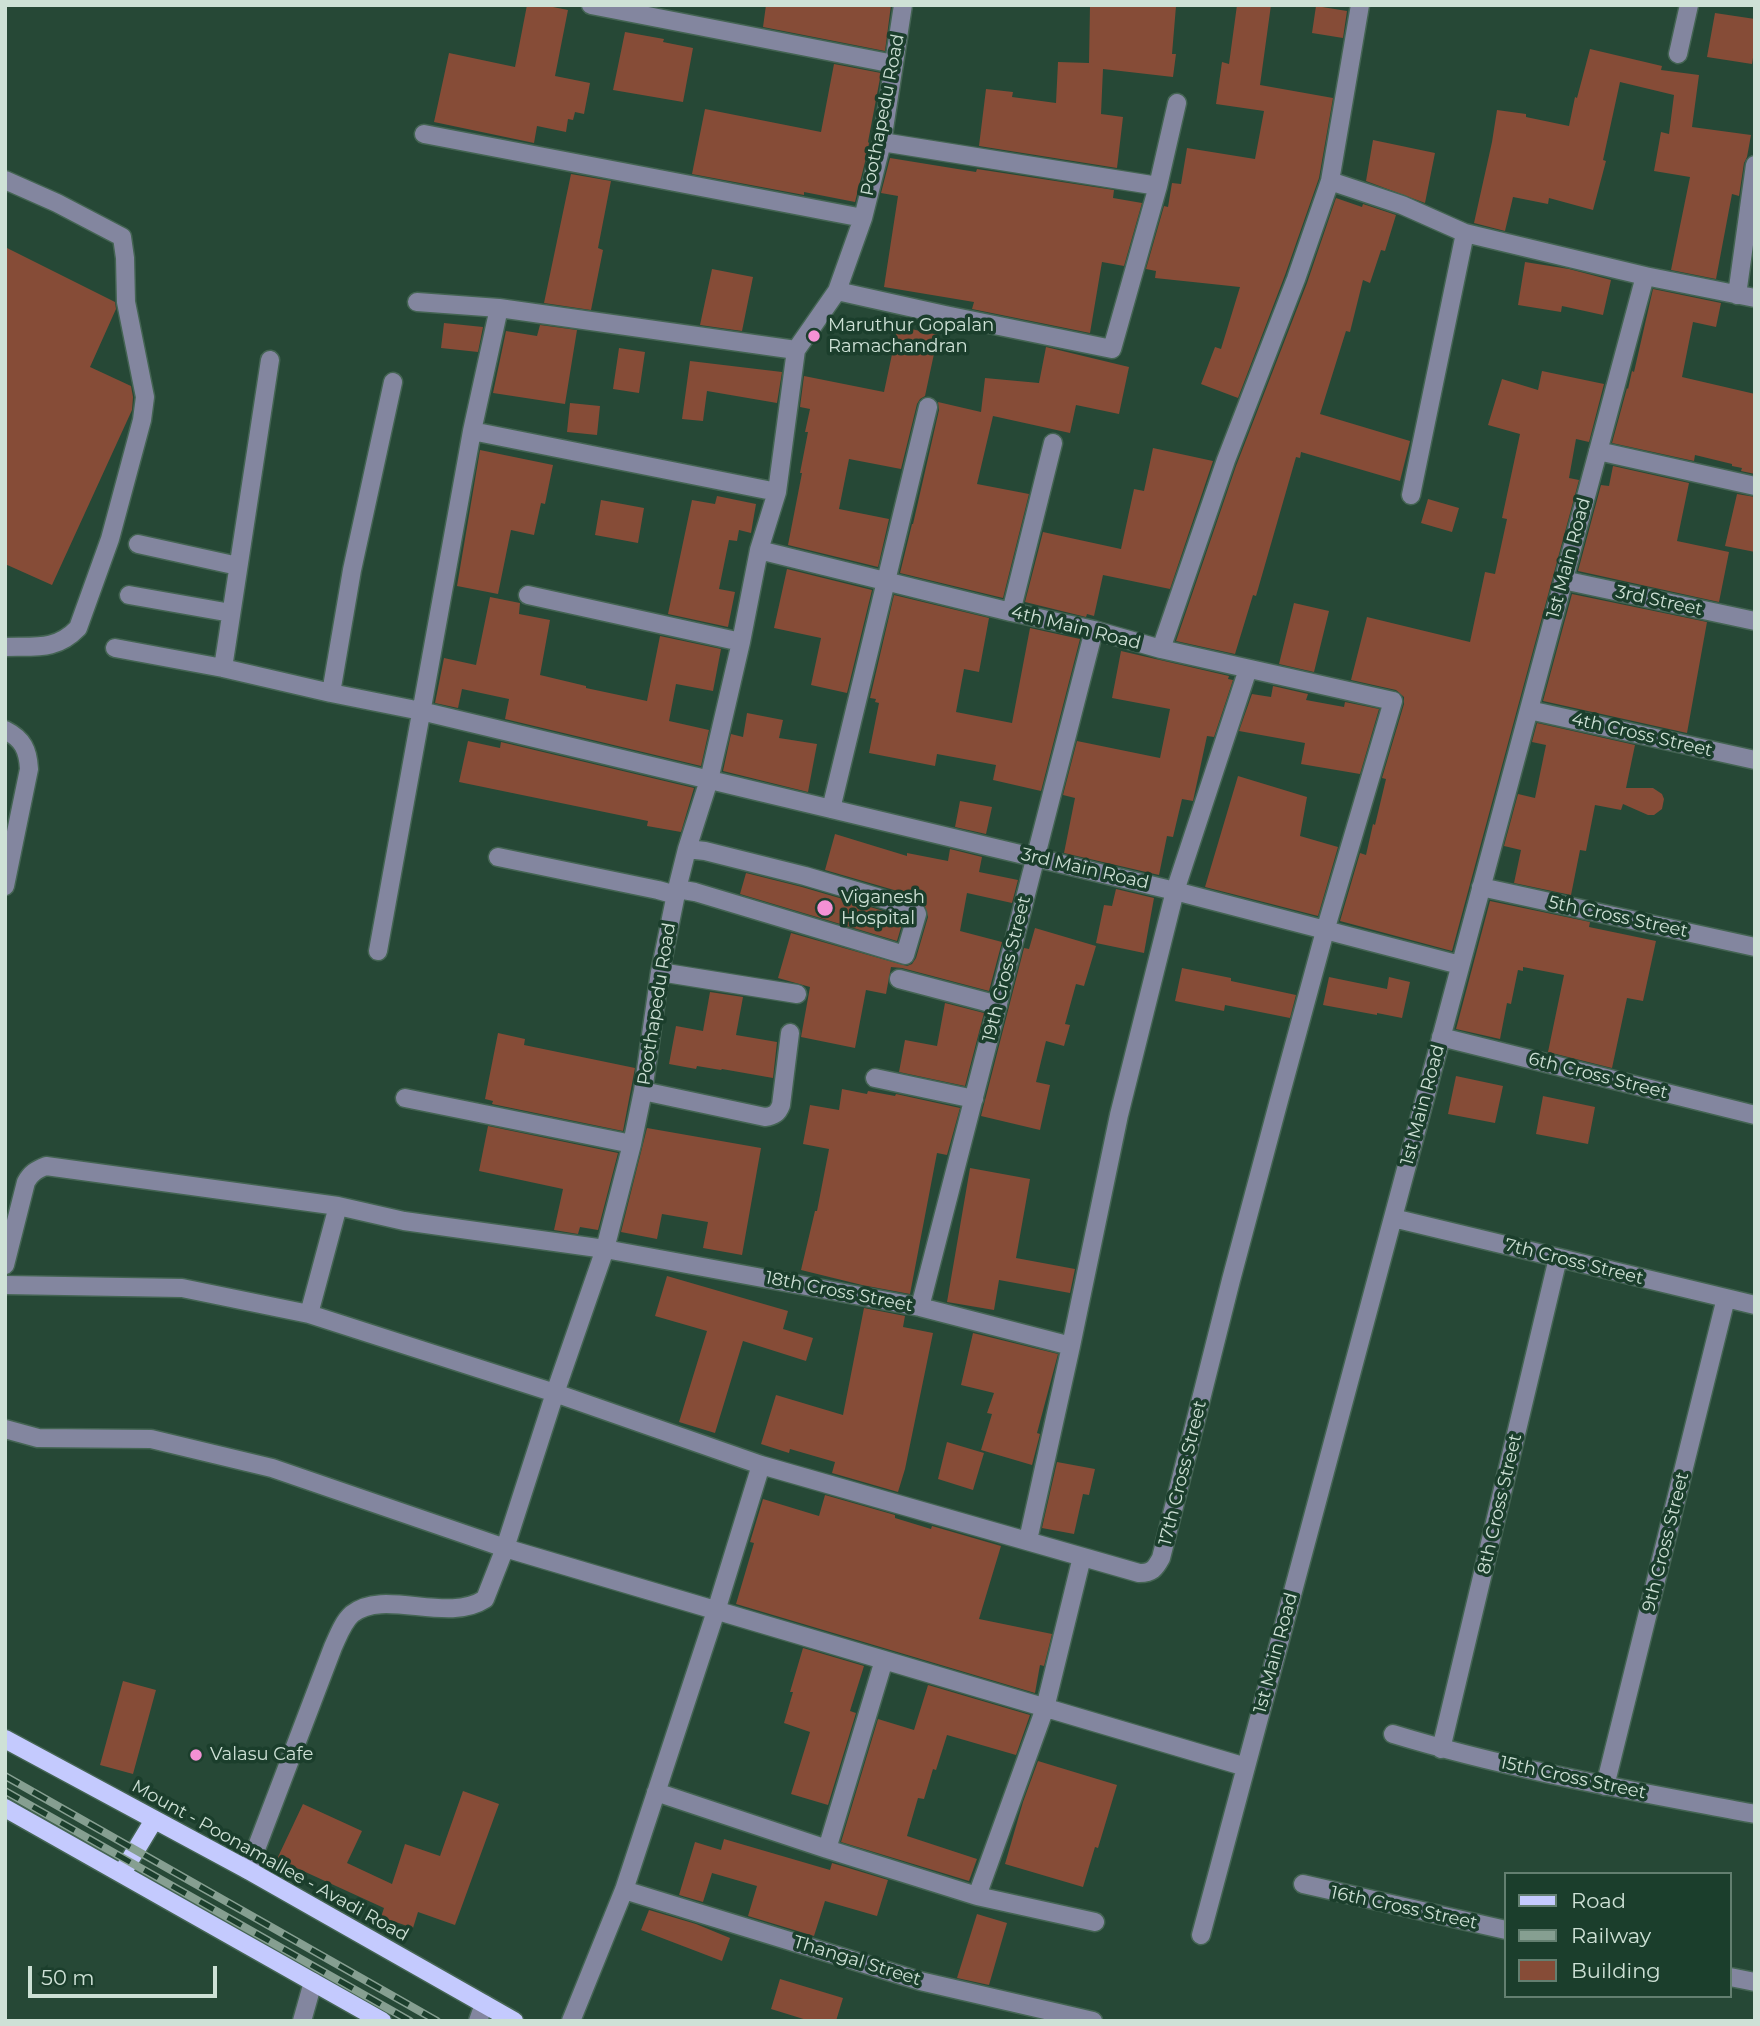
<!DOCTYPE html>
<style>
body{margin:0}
#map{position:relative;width:1760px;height:2026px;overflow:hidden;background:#264836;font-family:Montserrat,sans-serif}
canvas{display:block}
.frame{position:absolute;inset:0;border:7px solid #cee1d6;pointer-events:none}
.legend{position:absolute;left:1504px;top:1872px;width:228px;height:126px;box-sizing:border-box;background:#1b3e2c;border:2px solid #637f70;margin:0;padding:9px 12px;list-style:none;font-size:21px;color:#cee1d6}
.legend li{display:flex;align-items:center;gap:14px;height:35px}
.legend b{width:35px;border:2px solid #637f70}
.scale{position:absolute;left:28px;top:1966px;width:189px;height:32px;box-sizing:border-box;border:4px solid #cee1d6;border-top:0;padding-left:9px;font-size:21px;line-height:24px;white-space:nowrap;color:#cee1d6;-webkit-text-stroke:5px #1b3e2c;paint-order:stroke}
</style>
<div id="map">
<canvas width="1760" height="2026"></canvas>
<div class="frame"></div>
<ul class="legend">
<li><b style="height:9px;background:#c4cafe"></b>Road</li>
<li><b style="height:9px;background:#869f91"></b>Railway</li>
<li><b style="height:19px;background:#864c37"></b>Building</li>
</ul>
<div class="scale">50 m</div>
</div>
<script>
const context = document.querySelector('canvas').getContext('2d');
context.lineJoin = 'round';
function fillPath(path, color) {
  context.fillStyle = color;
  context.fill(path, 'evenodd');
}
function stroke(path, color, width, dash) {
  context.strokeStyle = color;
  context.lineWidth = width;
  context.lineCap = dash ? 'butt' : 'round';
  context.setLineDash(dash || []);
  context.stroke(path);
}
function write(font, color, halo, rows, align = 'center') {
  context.font = font + ' Montserrat,sans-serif';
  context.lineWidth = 7;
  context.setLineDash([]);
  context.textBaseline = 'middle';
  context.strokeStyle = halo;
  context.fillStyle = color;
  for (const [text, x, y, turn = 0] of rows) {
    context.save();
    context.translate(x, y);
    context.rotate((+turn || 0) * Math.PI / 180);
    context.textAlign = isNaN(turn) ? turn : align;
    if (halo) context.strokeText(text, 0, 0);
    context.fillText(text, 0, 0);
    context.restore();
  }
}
fillPath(new Path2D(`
 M527,5H543L568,10L555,76L590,83L584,114L575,112L573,120L568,119L566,132L537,126L534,143L434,122L449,53L515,67Z
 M766,5H891L885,51L763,27Z
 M1090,5L1176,6L1172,54H1176L1173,77L1103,69L1101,114L1123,117L1117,168L979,146L986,89L1013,92L1012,97L1056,103L1058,62L1089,63Z
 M1237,5H1271L1260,85L1333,98L1319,178L1285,275L1238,398L1201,384L1215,347L1221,349L1240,287L1155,278L1156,271L1146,269L1164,206L1168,207L1172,183L1181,184L1187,148L1255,159L1264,111L1216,104L1222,62L1229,64Z
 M1316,6L1347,11L1343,38L1312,33Z
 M1715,13L1755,19V45L1752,64L1707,57Z
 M625,32L664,39L663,42L693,48L683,102L613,90Z
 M1590,49L1662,66L1661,70L1699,75L1692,127L1751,135L1747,157L1744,163L1739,196L1732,194L1716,279L1671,270L1690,177L1654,171L1661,132L1669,134L1674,95L1620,82L1603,160L1606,161L1593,210L1549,198L1548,204L1513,197L1505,231L1474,223L1492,142L1497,110L1526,114V117L1569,126L1575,97L1577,98Z
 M834,64L881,73L868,142L869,143L867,154L855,202L804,192V195L692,174L705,109L821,132Z
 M1373,140L1435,153L1425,203L1366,181Z
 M890,158L976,172L977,169L1114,190L1113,198L1142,203L1124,266L1102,262L1090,333L972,309L974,302L884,287L898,196L881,193Z
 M571,174L611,181L598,248L603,250L591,310L544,303Z
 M1336,198L1362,207L1363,204L1396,215L1385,251L1381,250L1370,283L1363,280L1350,332L1346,331L1320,414L1410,441L1400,481L1301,452L1300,458L1296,457L1256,596L1253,595L1235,654L1176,641L1236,466L1307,283Z
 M5,247L115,302L116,309L90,367L131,386L133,397L132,410L52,585L5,564Z
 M1525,262L1569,269L1611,280L1603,315L1562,306L1561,312L1518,305Z
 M712,269L753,277L742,331L700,325Z
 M1653,289L1721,303L1716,327L1693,322L1682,377L1755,394V474L1741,471L1742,468L1732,466V464L1695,455L1694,461L1612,443L1627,388L1628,389L1632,371L1634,372Z
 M444,323L483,327L478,352L441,348Z
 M540,325L577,330L565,404L493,393L506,331L537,336Z
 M898,326L938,335L925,396L920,399L917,404L901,469L849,459L839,509L889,519L878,567L788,545L802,473H800L808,432H805L810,409L800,407L804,376L884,392Z
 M1046,347L1129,367L1119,414L1076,405L1070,433L993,416L977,484L1029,494L1003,598L900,573L912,524H913L939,410L938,402L981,412L985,378L1039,383Z
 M619,348L645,352L639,393L613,389Z
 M690,361L782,372L777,403L707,391L703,421L682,419Z
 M1542,371L1604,384L1589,442L1576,439L1569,478L1579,480L1452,951L1340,921L1360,853L1366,855L1373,824L1375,825L1386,779L1382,778L1404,704V697L1396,690L1351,680L1367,617L1470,642L1485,572L1495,574L1507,519L1502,518L1520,434L1488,425L1502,379L1538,390Z
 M570,403L600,406L597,435L567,432Z
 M1153,448L1213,461L1170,589L1103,575L1094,616L1087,614L1086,617L1025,602L1043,532L1121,549L1134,489L1144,491Z
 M480,450L553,465L545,504L541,503L534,535L511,530L498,594L457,586Z
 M1613,466L1689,483L1677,541L1729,552L1719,602L1578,571L1601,485L1609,486Z
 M1737,494L1755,497V552L1725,546Z
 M717,496L756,504L751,533L739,530L737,541L729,540L719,589L735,592L728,627L668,614L692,500L715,504Z
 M1428,499L1459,508L1452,532L1421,523Z
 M601,500L644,508L638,543L595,535Z
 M787,569L872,590L847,693L811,685L821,638L774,628Z
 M1572,594L1707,622L1687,733L1543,701Z
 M894,595L989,618L979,672L964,669L956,712L1012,723L1030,628L1080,639L1041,791L993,780L996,765L937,754L935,766L869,753L879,703L875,702L876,699L870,698Z
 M490,597L520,603L519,614L550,620L540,675L586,686V688L647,701L660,636L721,649L713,691L676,684L669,721L709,730L701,766L505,719L509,699L462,689L458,708L435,703L444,658L476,665Z
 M1294,603L1329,611L1314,672L1279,664Z
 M1121,651L1229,676L1228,679L1233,680L1214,737L1207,736L1193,801L1182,799L1173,837L1167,836L1159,875L1064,853L1075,798L1063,795L1077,741L1160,758L1170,709L1112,698Z
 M1273,686L1308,694L1306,700L1344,707L1345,702L1379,709L1360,774L1301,764L1305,743L1239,731L1252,694L1271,697Z
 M747,713L783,720L779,738L817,744L808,792L723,771L731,734L743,737Z
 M1537,723L1635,745L1626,788H1653L1662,794L1664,799L1662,809L1654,815H1648L1623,804L1621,810L1595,805L1586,851L1580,850L1571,895L1514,883L1521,850L1504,846L1518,794L1535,798L1546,745L1532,742Z
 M468,741L500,748L501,742L694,788L681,832L647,826L648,821L459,782Z
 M1238,776L1307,797L1300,836L1338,847L1318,916L1205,887Z
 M960,801L992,807L986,834L955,827Z
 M835,834L907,856V853L948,861L950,849L982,857L979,872L1018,880L1012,903L967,893L960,931L1002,942L989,991L902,968L891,967L886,994L866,990L855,1048L801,1037L810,987L778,978L791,933L907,966L912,964L916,958L928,917L924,903L918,897L825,870Z
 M746,873L802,887L904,917L897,941L740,894Z
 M1116,889L1154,898L1144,953L1096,943L1104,905L1112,906Z
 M1490,901L1590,922L1589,927L1656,941L1643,1001L1627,998L1612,1068L1548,1052L1564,975L1523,967V971L1518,970L1511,1004L1507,1003L1500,1039L1456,1029Z
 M1035,928L1096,946L1084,986L1076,984L1065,1024L1070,1025L1064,1046L1046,1041L1036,1082L1050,1085L1040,1130L981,1116L1024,948L1029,949Z
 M1182,968L1231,978V981L1296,995L1290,1018L1225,1005L1224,1011L1175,1001Z
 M1329,977L1387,989L1389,977L1410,982L1402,1018L1377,1013V1015L1323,1005Z
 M710,992L743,997L736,1035L777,1042L773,1078L722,1069L721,1070L697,1066L696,1069L669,1064L676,1026L703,1031Z
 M945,1003L984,1013L965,1086L899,1072L905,1040L937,1046Z
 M498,1033L525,1039L524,1045L635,1068L623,1131L492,1104L493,1101L485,1099Z
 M1456,1076L1503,1086L1495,1123L1448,1114Z
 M842,1089L867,1094L868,1091L895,1096L896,1094L960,1108L947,1155L937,1153L910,1294L862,1285L801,1270L815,1211H817L829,1149L803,1144L810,1105L839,1110Z
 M1543,1096L1595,1107L1588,1144L1536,1134Z
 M488,1126L618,1153L598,1230L580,1227L578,1234L554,1230L563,1189L479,1171Z
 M647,1128L761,1148L742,1255L703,1248L708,1222L662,1214L657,1239L621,1232Z
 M970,1168L1030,1179L1016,1258L1075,1269L1070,1293L999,1280L994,1310L947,1302Z
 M667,1276L788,1311L783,1329L813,1338L806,1361L743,1341L715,1433L679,1422L707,1331L655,1316Z
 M864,1308L905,1316L903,1327L933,1333L905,1469L898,1492L832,1473L835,1462L790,1449L789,1453L761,1444L776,1395L843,1415Z
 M973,1333L1058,1354L1037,1433L1040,1434L1032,1465L981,1450L992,1414L987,1413L994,1393L961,1385Z
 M947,1442L984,1453L973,1490L938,1479Z
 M1057,1462L1095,1469L1089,1495L1083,1494L1074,1534L1042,1528Z
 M825,1495L895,1515V1518L931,1529L932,1526L1001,1546L979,1619L1052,1634L1044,1666L1040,1665L1035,1693L736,1604L754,1543L750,1542L763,1499L819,1516Z
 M803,1648L864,1666L850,1711L856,1713L828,1805L791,1794L810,1732L784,1723L793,1692H790Z
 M123,1681L156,1690L133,1774L100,1765Z
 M928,1685L1030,1715L1016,1755L947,1735L936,1770L933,1769L924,1799L918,1798L907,1836L977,1859L969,1881L841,1842L878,1719L914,1730Z
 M1038,1761L1117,1785L1098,1848L1095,1847L1083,1887L1005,1864L1023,1802Z
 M463,1791L499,1804L455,1925L418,1912L413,1928L381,1917L384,1908L277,1859L303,1804L362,1831L347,1863L392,1884L405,1844L440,1856Z
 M724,1839L830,1870L832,1863L888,1880L877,1916L825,1901L814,1936L748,1916L757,1886L712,1873L703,1902L679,1895L695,1842L721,1850Z
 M649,1910L696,1924L730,1938L722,1961L641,1930Z
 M977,1914L1007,1923L989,1985L957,1978Z
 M780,1979L843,1998L836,2021H810L771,2009Z`), '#864c37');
const minor = new Path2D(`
 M591,5L894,64
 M1678,54L1689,5
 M424,134L863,218
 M5,180L57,203L122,237L125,258L126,302L145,397L142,420L110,539L78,628C56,651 35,646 5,647
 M1330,181L1360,5
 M1158,186L1177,103
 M837,291L945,315L1112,349L1158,186L882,142
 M1737,295L1755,165
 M417,302L499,308L796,350
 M472,431L777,492
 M1598,451L1755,486
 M1411,495L1465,233L1645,276L1755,298
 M138,544L238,566
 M1563,580L1755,621
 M129,595L231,613
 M528,595L741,642
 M1011,612L1053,443
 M115,648L223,668L331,693L421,711L1175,891L1460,965
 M1161,649L1226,460L1296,279L1330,181L1402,205L1465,233
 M223,668L270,360
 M331,693L352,570L393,382
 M1529,710L1755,760
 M5,730C23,739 28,750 29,769L5,886
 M831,809L928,407
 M498,857L658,890L676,895
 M1481,887L1755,947
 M677,889L695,892L905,955L917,914L914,908L805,876L705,851L687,849
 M378,951L472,431L499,308
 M660,972L797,994
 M899,979L998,1005
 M1441,1037L1755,1115
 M875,1078L974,1099
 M643,1091L765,1117C774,1116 778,1113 781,1105L790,1033
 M405,1098L632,1144
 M1393,1218L1755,1305
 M5,1265L26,1182C31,1173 36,1170 46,1166L338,1206L404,1221L605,1249L920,1307L1071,1346
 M5,1285L182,1288L309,1314L555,1393L761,1465L1139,1573C1152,1573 1155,1569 1161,1558L1231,1280L1278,1104L1325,931L1393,701L1161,649L1094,630L1011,612L759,550
 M920,1307L1094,630
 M309,1314L338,1206
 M5,1429L38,1438L151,1439L272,1468L505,1548L1246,1767
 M1028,1540L1071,1346L1119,1115L1175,891L1248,669
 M1393,1734C1511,1770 1634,1791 1755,1814
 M1441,1749L1558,1258
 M1605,1786L1726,1298
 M656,1792L827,1849L884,1660
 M827,1849L977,1896L1045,1708L1082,1557
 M248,1870L333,1647C338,1636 343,1622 352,1614C384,1588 447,1624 485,1599L505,1548L555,1393L605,1249L632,1144L643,1091L660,972L677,889L687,849L709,780L741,642L759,550L777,492L796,350L837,291L863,218L882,142L903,5
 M1303,1884L1506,1930
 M624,1890L920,1981L1093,2021
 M977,1896L1095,1922
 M1201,1935L1645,276
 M1730,1977L1755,1982
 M302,2021L313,1982
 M478,2021L484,2004
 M571,2021L624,1890L716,1611L761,1465`);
const major = new Path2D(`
 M5,1739L248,1870L514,2021
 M5,1808L382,2021
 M122,1873L154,1820`);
stroke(minor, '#446453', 21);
stroke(major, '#446453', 21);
stroke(minor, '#83869f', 18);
stroke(major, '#c4cafe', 18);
const rail = new Path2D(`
 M5,1776L437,2021
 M5,1791L410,2021`);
stroke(rail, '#869f91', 8);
stroke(rail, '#1b3e2c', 5, [16]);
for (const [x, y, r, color] of [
 [814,336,7,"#f491d4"],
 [825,908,9,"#f491d4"],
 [196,1755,7,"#f491d4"]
]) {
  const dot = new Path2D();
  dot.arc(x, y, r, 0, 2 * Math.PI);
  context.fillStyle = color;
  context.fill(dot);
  stroke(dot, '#1b3e2c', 2.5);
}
write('18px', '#cee1d6', '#1b3e2c', [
 ["Poothapedu Road",883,115,-79],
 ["1st Main Road",1569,558,-75],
 ["3rd Street",1659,601,12],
 ["4th Main Road",1076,628,14],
 ["4th Cross Street",1642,735,13],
 ["3rd Main Road",1085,869,13],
 ["5th Cross Street",1618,917,12],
 ["19th Cross Street",1007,969,-76],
 ["Poothapedu Road",657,1004,-81],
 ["6th Cross Street",1598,1076,14],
 ["1st Main Road",1423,1105,-75],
 ["7th Cross Street",1574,1262,14],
 ["18th Cross Street",839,1292,11],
 ["17th Cross Street",1183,1473,-76],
 ["8th Cross Street",1500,1504,-77],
 ["9th Cross Street",1666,1542,-76],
 ["1st Main Road",1276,1653,-75],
 ["15th Cross Street",1573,1778,12],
 ["Mount - Poonamallee - Avadi Road",270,1861,29],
 ["16th Cross Street",1404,1908,12],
 ["Thangal Street",857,1961,17]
]);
write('18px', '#cee1d6', '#1b3e2c', [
 ["Maruthur Gopalan",828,326],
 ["Ramachandran",828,347],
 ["Viganesh",841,898],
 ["Hospital",841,919],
 ["Valasu Cafe",210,1755]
], 'left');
</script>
